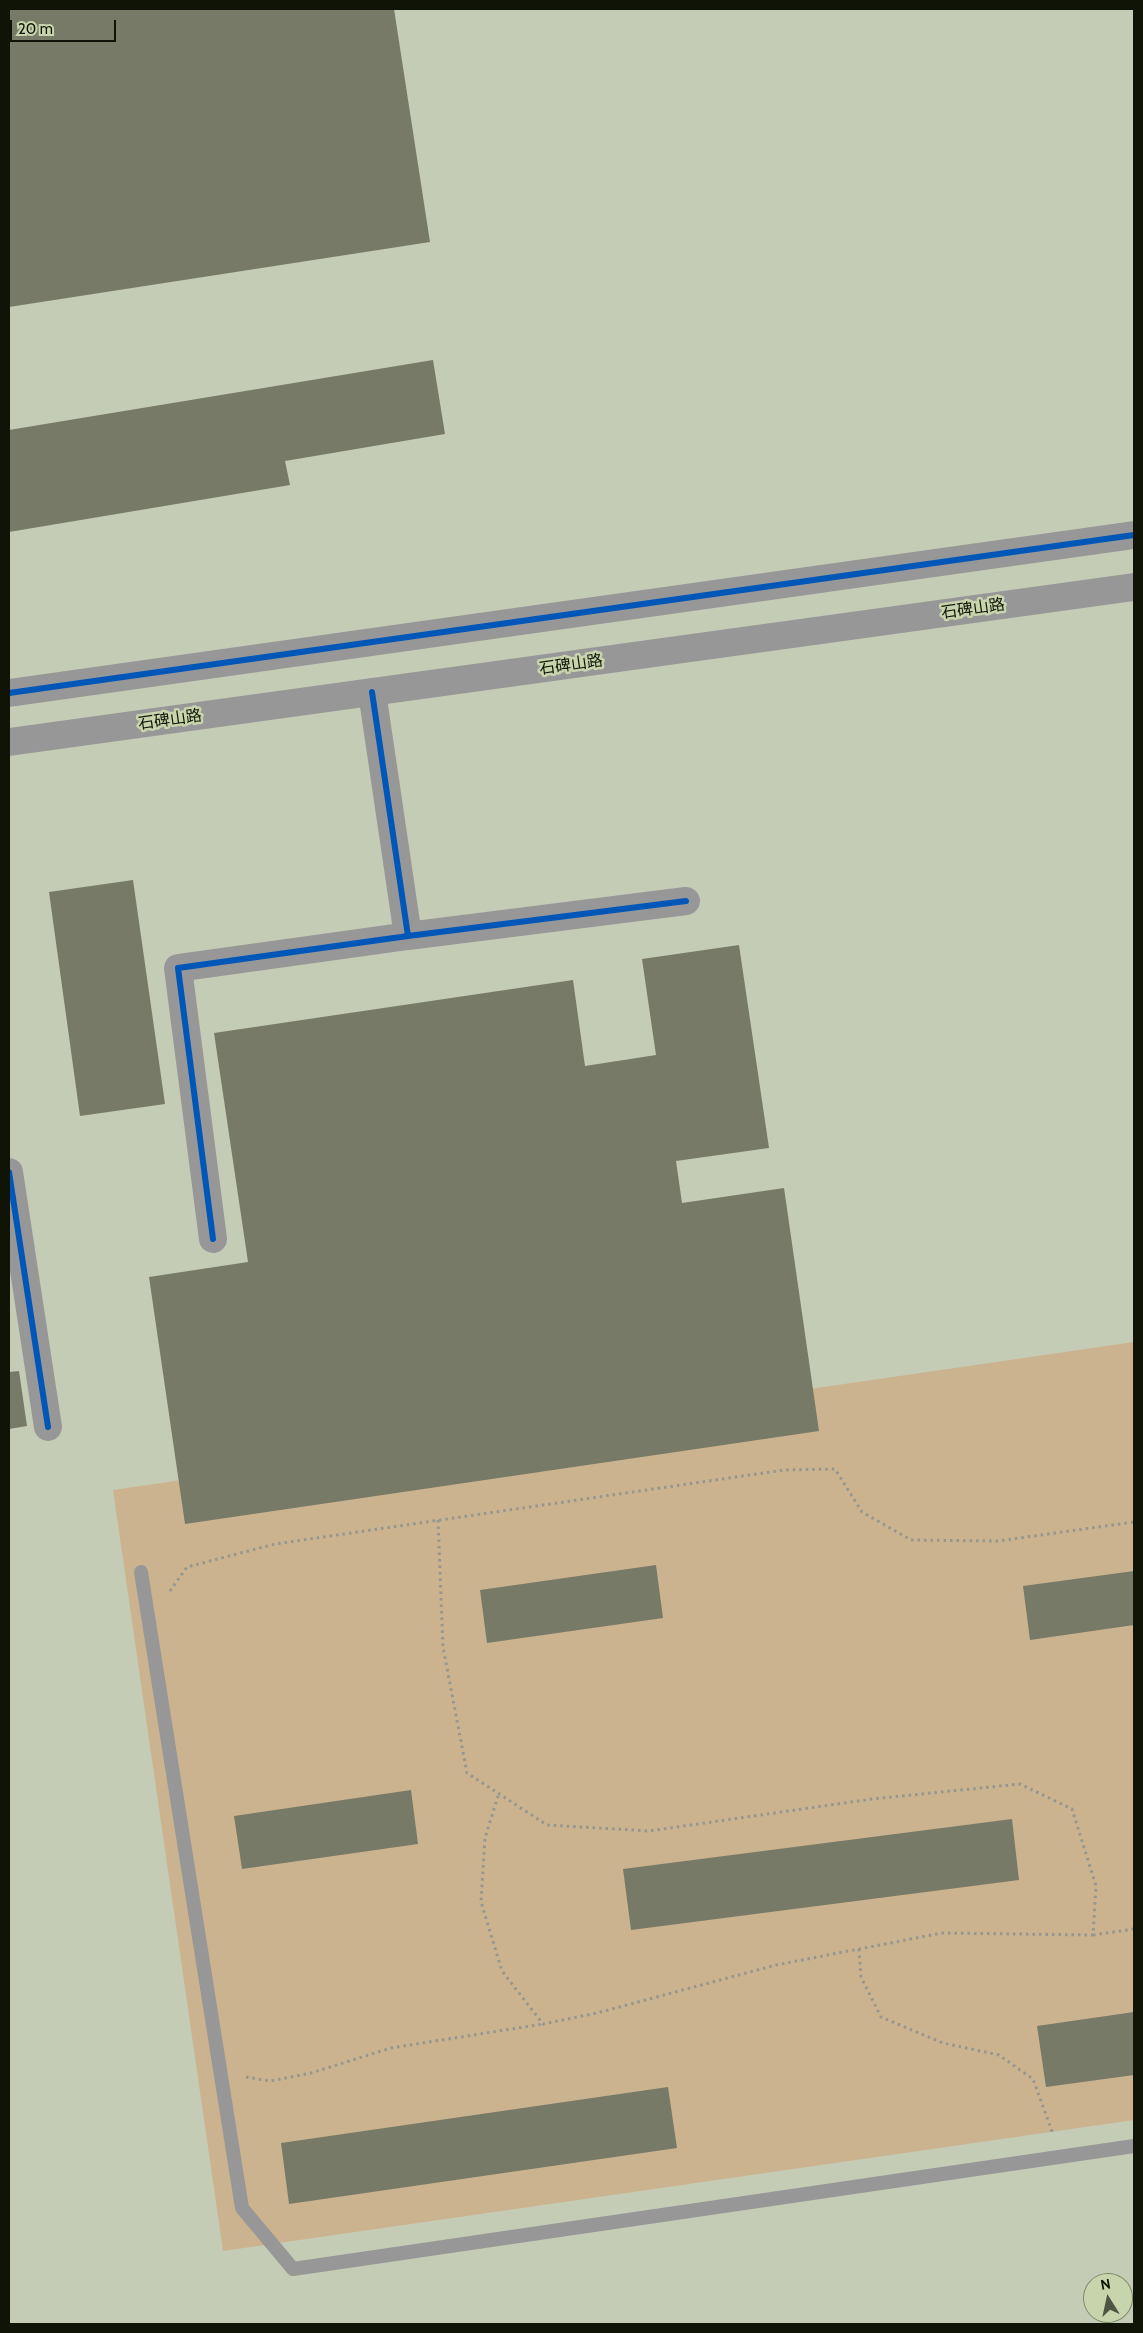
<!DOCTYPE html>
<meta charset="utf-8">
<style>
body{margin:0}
#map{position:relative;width:1143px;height:2333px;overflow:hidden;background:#c4ccb5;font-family:Cabin,sans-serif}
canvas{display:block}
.frame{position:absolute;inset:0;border:10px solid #101406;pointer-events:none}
.north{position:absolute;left:1083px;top:2273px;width:50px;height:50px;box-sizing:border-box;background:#c8d5ac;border:1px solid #7e886a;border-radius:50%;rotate:350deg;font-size:14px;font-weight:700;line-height:20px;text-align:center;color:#101406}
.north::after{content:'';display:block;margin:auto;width:18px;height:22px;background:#4f5443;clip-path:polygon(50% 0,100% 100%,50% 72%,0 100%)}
.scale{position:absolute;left:10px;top:20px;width:106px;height:22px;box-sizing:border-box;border:2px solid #101406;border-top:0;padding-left:6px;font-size:15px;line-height:18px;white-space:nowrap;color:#101406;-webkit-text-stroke:4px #c8d5ac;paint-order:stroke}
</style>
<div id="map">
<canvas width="1143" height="2333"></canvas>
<div class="frame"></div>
<div class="north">N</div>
<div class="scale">20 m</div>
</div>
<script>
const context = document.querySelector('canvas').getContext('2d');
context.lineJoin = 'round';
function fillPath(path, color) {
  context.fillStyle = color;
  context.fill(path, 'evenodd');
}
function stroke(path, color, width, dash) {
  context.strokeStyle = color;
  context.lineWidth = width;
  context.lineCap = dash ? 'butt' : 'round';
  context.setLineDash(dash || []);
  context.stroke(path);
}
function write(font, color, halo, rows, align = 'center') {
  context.font = font + ' Cabin,"Noto Sans SC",sans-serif';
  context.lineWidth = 5;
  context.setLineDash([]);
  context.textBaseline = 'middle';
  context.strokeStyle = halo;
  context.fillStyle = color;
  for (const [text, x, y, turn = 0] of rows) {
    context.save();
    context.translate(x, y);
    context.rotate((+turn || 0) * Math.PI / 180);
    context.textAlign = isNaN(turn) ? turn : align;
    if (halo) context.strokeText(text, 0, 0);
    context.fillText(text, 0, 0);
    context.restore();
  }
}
fillPath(new Path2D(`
 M1134,1342V2120L223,2251L113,1490Z`), '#ccb38f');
fillPath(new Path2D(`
 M9,9H394L430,242L9,307Z
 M433,360L445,434L285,461L290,485L9,532V430Z
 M133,880L165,1104L80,1116L49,892Z
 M739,945L769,1148L676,1161L682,1203L784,1188L819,1431L185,1524L149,1277L248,1262L214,1033L573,980L585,1066L656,1055L642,959Z
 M19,1371L27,1426L9,1429V1372Z
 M656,1565L663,1618L487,1643L480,1590Z
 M1134,1571V1625L1030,1640L1023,1586Z
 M411,1790L418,1844L242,1869L234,1816Z
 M1012,1819L1019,1880L631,1930L623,1869Z
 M1134,2012V2075L1046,2087L1037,2026Z
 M668,2087L677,2148L289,2204L281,2143Z`), '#777a67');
stroke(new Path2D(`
 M438,1520L443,1647L467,1773L547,1825L649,1831L872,1799L1020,1784L1072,1809L1096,1886L1093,1935L942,1933L776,1965L597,2013L543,2024L502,1971L481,1902L485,1838L499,1793
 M170,1591L187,1567L275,1544L784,1470L835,1469L862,1512L911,1540L998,1541L1134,1522
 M1093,1935L1134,1929
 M859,1949L861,1977L881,2017L943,2043L999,2055L1033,2079L1053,2134
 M246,2077L270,2081L311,2073L391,2048L543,2024`), '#949690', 3, [2.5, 4]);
stroke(new Path2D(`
 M141,1572L242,2208L293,2269L1134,2146`), '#989798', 14);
stroke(new Path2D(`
 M372,692L408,936L686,901
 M9,1172L48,1427
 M213,1239L178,968L408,936`), '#989798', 28);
stroke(new Path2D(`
 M9,693L1134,535
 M9,742L1134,587`), '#989798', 28);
stroke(new Path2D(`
 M372,692L408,936L686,901
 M9,693L1134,535
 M9,1172L48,1427
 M213,1239L178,968L408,936`), '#0057b8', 6);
write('16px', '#101406', '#c8d5ac', [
 ["石碑山路",973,609,-8],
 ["石碑山路",571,665,-8],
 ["石碑山路",170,720,-8]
]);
</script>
